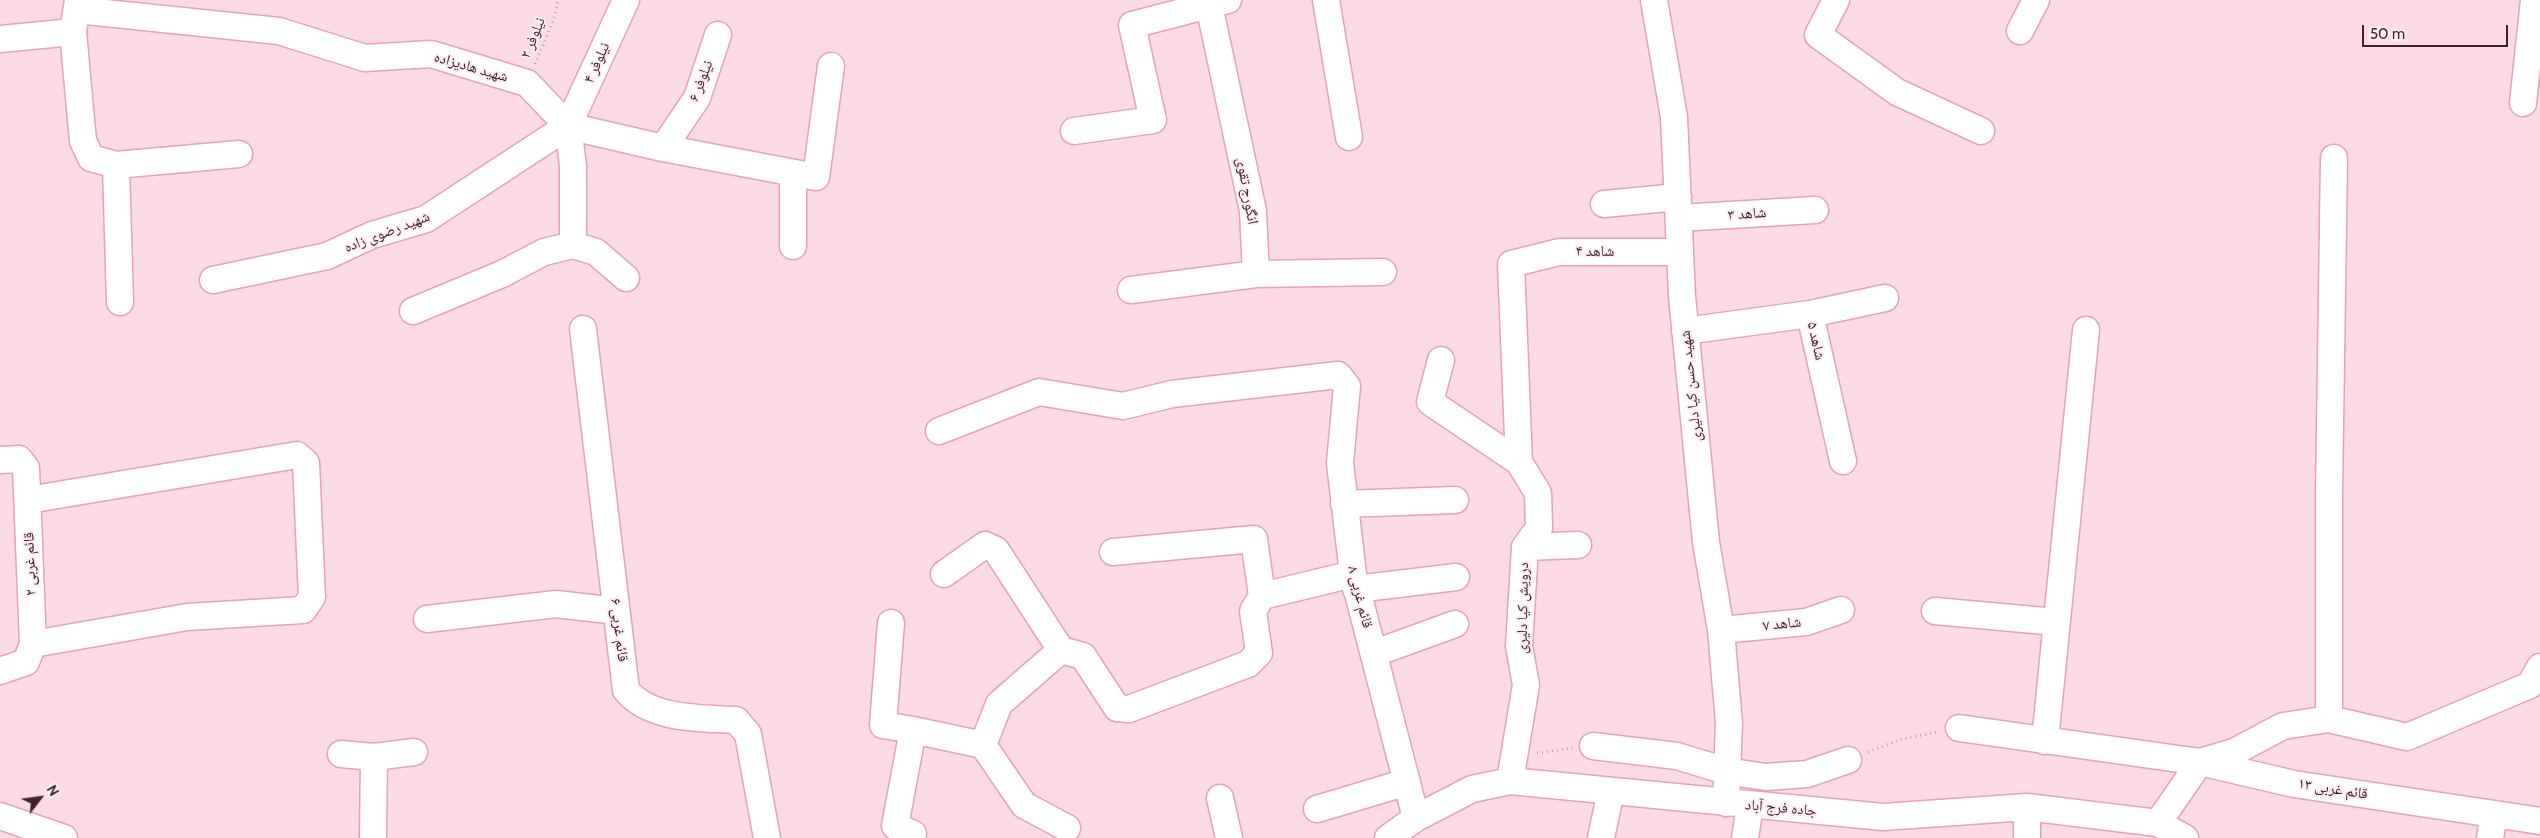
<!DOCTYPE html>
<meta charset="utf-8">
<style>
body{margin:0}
#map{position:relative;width:2540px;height:838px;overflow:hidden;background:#fcdbe6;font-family:Cabin,sans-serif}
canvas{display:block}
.north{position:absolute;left:15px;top:773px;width:50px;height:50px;-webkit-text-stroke:4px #feedf3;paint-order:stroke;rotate:60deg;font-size:14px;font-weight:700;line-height:20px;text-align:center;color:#3f222d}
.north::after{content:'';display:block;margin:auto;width:18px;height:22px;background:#3f222d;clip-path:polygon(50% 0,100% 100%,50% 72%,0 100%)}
.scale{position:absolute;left:2362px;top:25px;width:146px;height:22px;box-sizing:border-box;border:2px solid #3f222d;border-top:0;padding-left:6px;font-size:15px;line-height:18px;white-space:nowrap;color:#3f222d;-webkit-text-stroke:4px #feedf3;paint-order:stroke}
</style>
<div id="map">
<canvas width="2540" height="838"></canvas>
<div class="north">N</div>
<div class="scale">50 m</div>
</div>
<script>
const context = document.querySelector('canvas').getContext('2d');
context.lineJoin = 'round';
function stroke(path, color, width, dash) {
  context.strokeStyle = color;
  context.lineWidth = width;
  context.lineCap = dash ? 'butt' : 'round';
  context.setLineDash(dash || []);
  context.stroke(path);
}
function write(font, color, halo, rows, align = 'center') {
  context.font = font + ' Cabin,"Noto Naskh Arabic",sans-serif';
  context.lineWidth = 4;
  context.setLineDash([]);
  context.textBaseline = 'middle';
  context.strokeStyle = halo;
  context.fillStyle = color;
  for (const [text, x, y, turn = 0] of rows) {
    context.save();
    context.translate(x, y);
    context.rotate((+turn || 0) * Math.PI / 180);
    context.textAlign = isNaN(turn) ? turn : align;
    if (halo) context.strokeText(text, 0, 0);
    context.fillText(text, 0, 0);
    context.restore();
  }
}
const minor = new Path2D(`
 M78,0L73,32L83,141L91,158L116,165L239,154
 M1228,0L1209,5L1253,211L1256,274L1383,272
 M1326,0L1349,137
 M1654,0L1674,117L1682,296L1706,542L1721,630L1729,723L1726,803
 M1836,0L1818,35L1897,92L1981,131
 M77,10L279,31L365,58L431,54L527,83L568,126L663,148L816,177L831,66
 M2020,31L2036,0
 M0,39L73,32
 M2523,103L2534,0
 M568,126L626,0
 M568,126L573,166V245
 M1074,131L1153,120L1132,25L1209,5
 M663,148L697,98L718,35
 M116,165L120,302
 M1604,204L1678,197
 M1679,218L1815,210
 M793,246V174
 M213,280L327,256L372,235L426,219L568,126
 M1131,290L1256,274
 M413,311L502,274L544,252L573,245L596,252L626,278
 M1810,314L1885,298
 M583,329L626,690C650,720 701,718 736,720L748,734L767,838
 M1685,331L1810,314L1843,461
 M1441,360L1430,402L1519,462
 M939,431L1039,392L1123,406L1172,394L1338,375L1347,386L1340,463L1353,574L1416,818
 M0,460L19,459L26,468L33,644L26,662L0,671
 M28,500L297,455L306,463L312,597L303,610L187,617L33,644
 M1344,504L1455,500
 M1525,547L1578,545
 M1113,552L1254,539L1262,596
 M944,574L985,545L996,550L1061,650
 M1356,589L1456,577
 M1935,611L2056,622
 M427,619L556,604L616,611
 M891,623L883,725L913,730
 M1721,630L1806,622L1841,610
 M1375,653L1455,624
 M2329,719V494L2334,158
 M1959,728L2200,762L2234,752L2283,726L2329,719L2407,737L2530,685L2540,667
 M2045,741L2086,330
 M983,745L999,704L1061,650L1083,656L1117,708L1129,709L1248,664L1259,653L1253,611L1262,596L1353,574
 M1593,746L1677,756L1726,771L1766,777L1807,774L1848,760
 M341,754L374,757L373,838
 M374,757L414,752
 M1510,781L1526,685L1519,646L1525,547L1539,528L1538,493L1519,462L1511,264L1559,252H1680
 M1220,798L1229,838
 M2027,807V838
 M1317,809L1407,782
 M0,816L64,838
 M2158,823L2200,762L2294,784L2540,821
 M912,838L913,834L895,826L913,730L983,745L1024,805L1067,828
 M1388,838L1416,818L1472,789L1510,781L1883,817L2027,807L2158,823L2185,838
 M1601,838L1611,791
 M1745,838L1750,805
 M2490,838L2494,814`);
stroke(minor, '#ea9fbb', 29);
stroke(new Path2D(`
 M535,64L554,19L558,0
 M1868,752L1902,739L1938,732
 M1537,753L1573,748`), '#c1a2ad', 3, [1, 4]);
stroke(minor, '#fff', 26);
write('15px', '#3f222d', '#feedf3', [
 ["نیلوفر ۲",533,38,-68],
 ["نیلوفر ۴",597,63,-66],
 ["شهید هادیزاده",471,67,16],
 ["نیلوفر ۶",701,81,-69],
 ["انگورج تقوی",1247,191,80],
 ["شاهد ۳",1747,214,-4],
 ["شهید رضوی زاده",387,232,-21],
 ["شاهد ۴",1595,252],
 ["شاهد ۵",1816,341,77],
 ["شهید حسن کیا دلیری",1691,386,-96],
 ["قائم غربی ۲",30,564,-92],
 ["قائم غربی ۸",1360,597,76],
 ["درویش کیا دلیری",1523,608,-89],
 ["شاهد ۷",1782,624,-6],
 ["قائم غربی ۶",619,630,83],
 ["قائم غربی ۱۳",2333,789,9],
 ["جاده فرج آباد",1781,808,5]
]);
</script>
